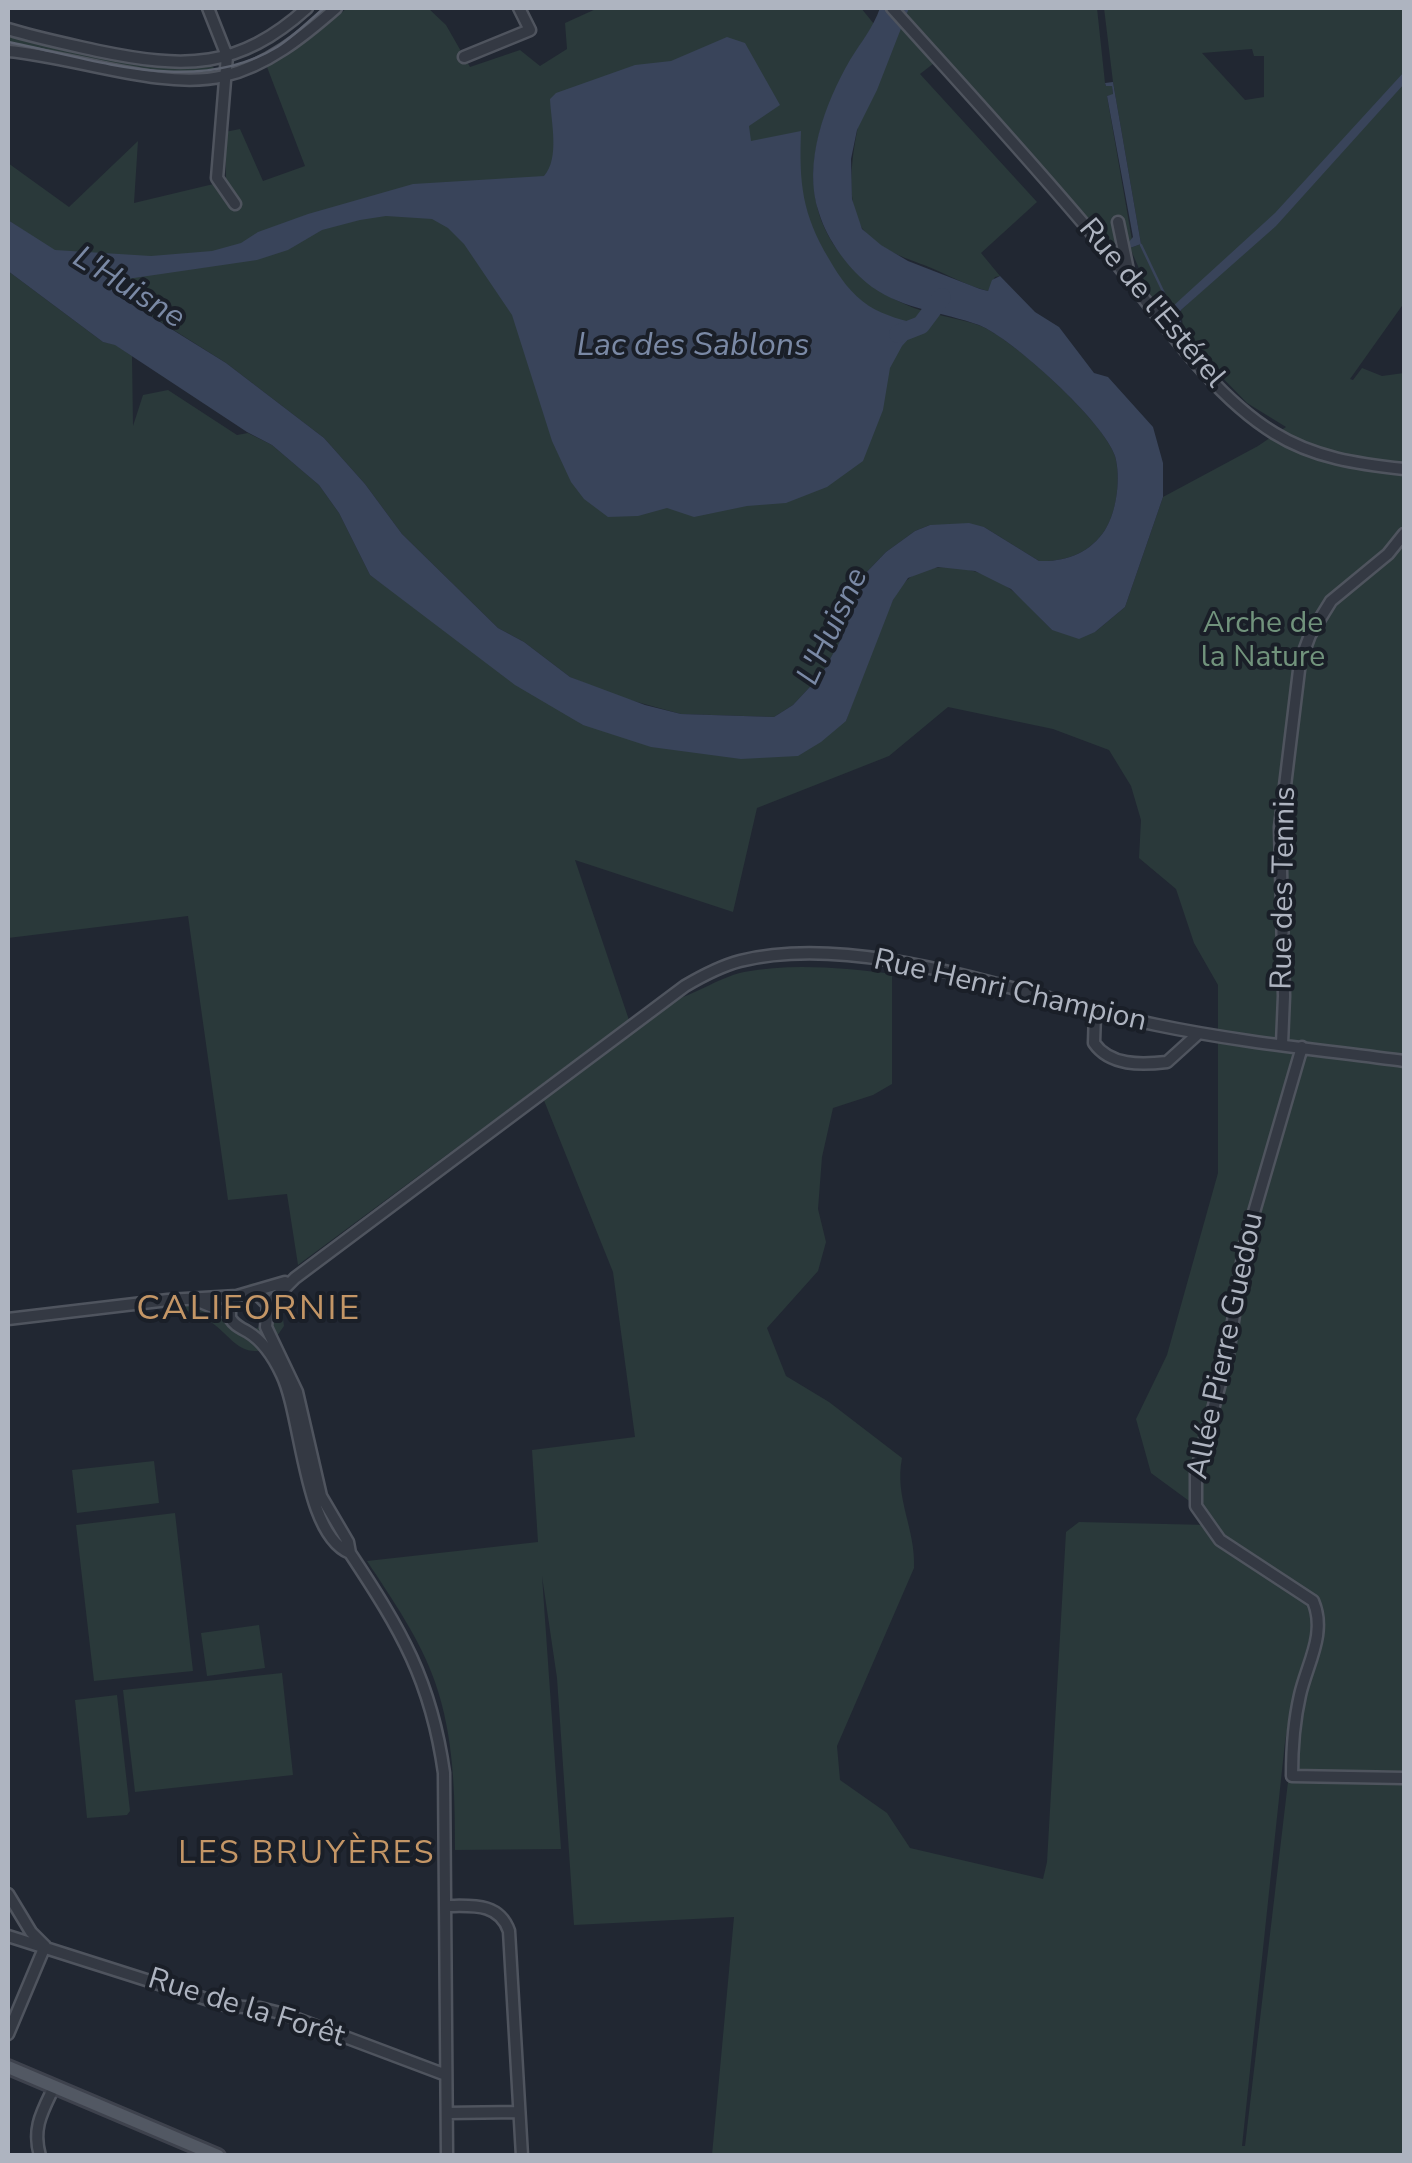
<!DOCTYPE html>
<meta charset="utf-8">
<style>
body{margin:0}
#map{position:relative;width:1412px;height:2163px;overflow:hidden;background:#212732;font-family:"Nunito Sans",sans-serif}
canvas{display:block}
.frame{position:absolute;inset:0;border:10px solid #aeb4c0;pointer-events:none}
</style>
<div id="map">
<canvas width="1412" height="2163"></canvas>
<div class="frame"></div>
</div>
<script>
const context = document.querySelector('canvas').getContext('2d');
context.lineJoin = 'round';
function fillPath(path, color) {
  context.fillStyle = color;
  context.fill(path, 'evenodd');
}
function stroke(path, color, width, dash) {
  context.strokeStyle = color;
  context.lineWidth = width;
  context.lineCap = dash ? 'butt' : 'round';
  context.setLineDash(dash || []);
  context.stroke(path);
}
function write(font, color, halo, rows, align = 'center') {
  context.font = font + ' "Nunito Sans",sans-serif';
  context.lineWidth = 8;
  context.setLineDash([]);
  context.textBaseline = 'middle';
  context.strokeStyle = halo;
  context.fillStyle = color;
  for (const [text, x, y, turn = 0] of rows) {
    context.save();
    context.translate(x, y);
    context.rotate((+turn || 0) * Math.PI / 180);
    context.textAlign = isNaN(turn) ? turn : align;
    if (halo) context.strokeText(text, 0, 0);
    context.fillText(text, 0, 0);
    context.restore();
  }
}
fillPath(new Path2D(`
 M347,8H428L446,25L470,67L520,50L540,66L567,49L565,23L598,8H861L874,24C835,83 793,158 825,229C841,264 879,295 914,308C936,316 960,318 981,326C1013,339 1105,423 1115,456C1121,477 1117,512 1105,530C1090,553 1066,562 1039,561L984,527L930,525L915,531L886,552L861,578L839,643L821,675L793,705L774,717L681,714L615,696L570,677L524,642L498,628L402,534L365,484L324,438L226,363L118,295L8,220V163L69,207L138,141L134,203L226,181L225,132L240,129L263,181L305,166L267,67L311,38Z
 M892,8H1097L1105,83L1106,86L1112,85L1113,95L1107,96L1132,240L1106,250L938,60L920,74L1037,202L981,253L1000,276L995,277L988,291C967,286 945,273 924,265C905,258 879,249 865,232C828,186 877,60 892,8Z
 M1104,8H1404V303L1350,379L1353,380L1362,368L1382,376L1404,373V2155H712L734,1917L574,1925L557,1678L542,1576L561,1849L455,1850C455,1794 454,1736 435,1682C420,1639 392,1599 367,1561L538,1542L532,1450L635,1437L613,1272L541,1093L664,1002C692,998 716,978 744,972C793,963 843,968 892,974V1084L873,1095L833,1108L822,1157L818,1209L826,1242L818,1271L767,1328L786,1376L829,1402L902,1458C894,1498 916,1529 914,1568L837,1746L840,1780L887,1813L910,1848L1043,1879L1047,1862L1066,1532L1079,1522L1208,1525L1196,1506L1151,1473L1136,1419L1167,1355L1218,1173V985L1194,943L1176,889L1139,858L1141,820L1131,786L1109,750L1053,729L948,707L889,756L757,808L733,912L575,860L629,1020L298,1265L287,1194L228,1200L188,916L8,938V271L103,342L115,344L132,356L133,426L143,395L168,390L237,435L248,433L272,445L319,485L339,513L370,575L583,725L846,721C858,690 885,599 907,580C935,555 989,570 1014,592C1027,603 1039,617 1052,630L1095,632L1125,607L1163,497L1258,446L1286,427L1247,403L1178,332L1183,327L1181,310L1209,284L1172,307L1179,327L1174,330L1156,307L1130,248L1141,244L1113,82ZM1252,49L1254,56H1264V97L1245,100L1202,53ZM1311,1633L1310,1655L1296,1714L1245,2146H1242L1285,1742L1293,1697Z
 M8,31L163,66L210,64L214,68L211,74C152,86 70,51 8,48Z
 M269,1282L280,1297L284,1326L277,1336L262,1344L266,1349C240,1358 230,1335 211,1322C201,1315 185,1311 173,1305L189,1298L237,1296L230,1314L252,1331L264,1324L262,1289L248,1284Z
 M154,1461L159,1503L77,1513L72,1470Z
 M175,1513L193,1671L94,1681L76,1525Z
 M259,1625L265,1668L207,1676L201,1633Z
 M282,1673L293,1775L135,1792L123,1690Z
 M117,1695L130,1811L127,1815L87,1818L75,1700Z`), '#2a393a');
fillPath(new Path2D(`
 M880,8H909L877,90L857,130L851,159L852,199L862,229L881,245L908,261L980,289L988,291L992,280L1000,276L1035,312L1059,327L1094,373L1108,377L1153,427L1163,463V497L1125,607L1095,632L1079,639L1052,630L1011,589L975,571L938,567L908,578L893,600L846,721L821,742L798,756L741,759L651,747L583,725L515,685L370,575L339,513L319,485L306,474L272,445L247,432L115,345L103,342L8,271V220L55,250L151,256L212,251L241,243L258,232L308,214L413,184L544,176C560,158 551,122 550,99L556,93L635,65L671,61L727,37L745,43L780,105L749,126L751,141L801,131C799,183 802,214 829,259C840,278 851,294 869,306C885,316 903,320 921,325L902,346L890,368L883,410L863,461L827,487L786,503L747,506L694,517L667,508L638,516L608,517L584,499L571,482L552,441L512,315L464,244L448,228L432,219L386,216L360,220L322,230L288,250L257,260L127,279L119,282L118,296L226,363L324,438L365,484L402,534L498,628L524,642L570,677L645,705L681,714L774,717L793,705L821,675L839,643L861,578L886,552L915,531L930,525L969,523L984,527L1039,561C1066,562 1090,553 1105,530C1117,511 1121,477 1115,456C1105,423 1012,338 979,325C943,312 905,310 872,287C850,271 827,240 819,213C802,164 825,103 850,60C861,42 873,28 880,8Z
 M1404,72V84L1276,226L1181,310L1178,315L1183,327L1176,332L1179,327L1172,307L1275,213Z
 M1113,82L1141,244L1130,248L1128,243L1133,237L1107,96L1113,94L1112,86H1106L1105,83Z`), '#39445a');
stroke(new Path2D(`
 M1141,245L1179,325`), '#39445a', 2.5);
stroke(new Path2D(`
 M898,334L921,325L942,297`), '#39445a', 18);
const minor = new Path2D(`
 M208,8L227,56L217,178L235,204
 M892,8C963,87 1036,166 1104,248C1154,308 1207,392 1274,433C1314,458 1358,464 1404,469
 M8,29C37,38 67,44 98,51C185,69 238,70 307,8
 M8,51C72,56 163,91 224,76C267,66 304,36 336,8
 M464,57L530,30L519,8
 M1118,222L1129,275
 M1095,1013L1094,1043C1110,1066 1141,1065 1167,1062L1199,1033
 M1282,1044L1284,996L1280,827L1300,662L1310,635L1331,601L1388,554L1404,534
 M1302,1047L1245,1243L1228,1354L1196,1472V1506L1220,1540L1313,1601C1327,1633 1307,1664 1300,1695C1294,1721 1292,1750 1292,1776L1404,1778
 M255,1292L268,1305L266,1327L297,1392L321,1496L348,1542L350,1553C401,1630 431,1680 444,1773L447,2156
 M237,1296L230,1308V1318C236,1327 240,1327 248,1332C263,1341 275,1360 282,1375C302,1417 304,1535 350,1553
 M198,1301L230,1314
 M268,1305L295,1278L685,986C702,976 721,966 740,961C865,930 1032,1000 1157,1025C1238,1042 1322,1050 1404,1061
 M8,1319L168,1300L237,1296L285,1282
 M8,1894L31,1932L45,1946
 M446,1906C471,1906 499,1902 509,1931L522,2156
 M8,1936L228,2006L260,2008L284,2014L446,2075
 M8,2034L45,1946
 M447,2113L519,2112
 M40,2156C32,2128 42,2112 54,2087`);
const major = new Path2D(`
 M8,2067L218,2156`);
stroke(minor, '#4f545e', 15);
stroke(major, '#3e424d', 18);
stroke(minor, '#343943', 10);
stroke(major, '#525863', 12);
stroke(new Path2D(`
 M8,42C94,59 195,97 277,47C294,36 309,21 324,8`), '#5c626f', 2.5);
write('30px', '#aeb4c0', '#1a1f28', [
 ["Rue de l'Estérel",1151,304,50],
 ["Rue des Tennis",1285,888,-89],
 ["Rue Henri Champion",1010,992,13],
 ["Allée Pierre Guedou",1227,1346,-78],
 ["Rue de la Forêt",246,2009,17]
]);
write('30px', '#71937c', '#1a1f28', [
 ["Arche de",1263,625],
 ["la Nature",1263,659]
]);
write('italic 32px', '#7a89a5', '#1a1f28', [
 ["L'Huisne",128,289,32],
 ["Lac des Sablons",693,347],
 ["L'Huisne",834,627,-65]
]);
context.letterSpacing = '2.5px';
write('32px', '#c49666', '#1a1f28', [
 ["LES BRUYÈRES",307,1855]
]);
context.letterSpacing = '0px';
context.letterSpacing = '2.5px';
write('35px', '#c49666', '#1a1f28', [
 ["CALIFORNIE",249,1311]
]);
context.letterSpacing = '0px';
</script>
